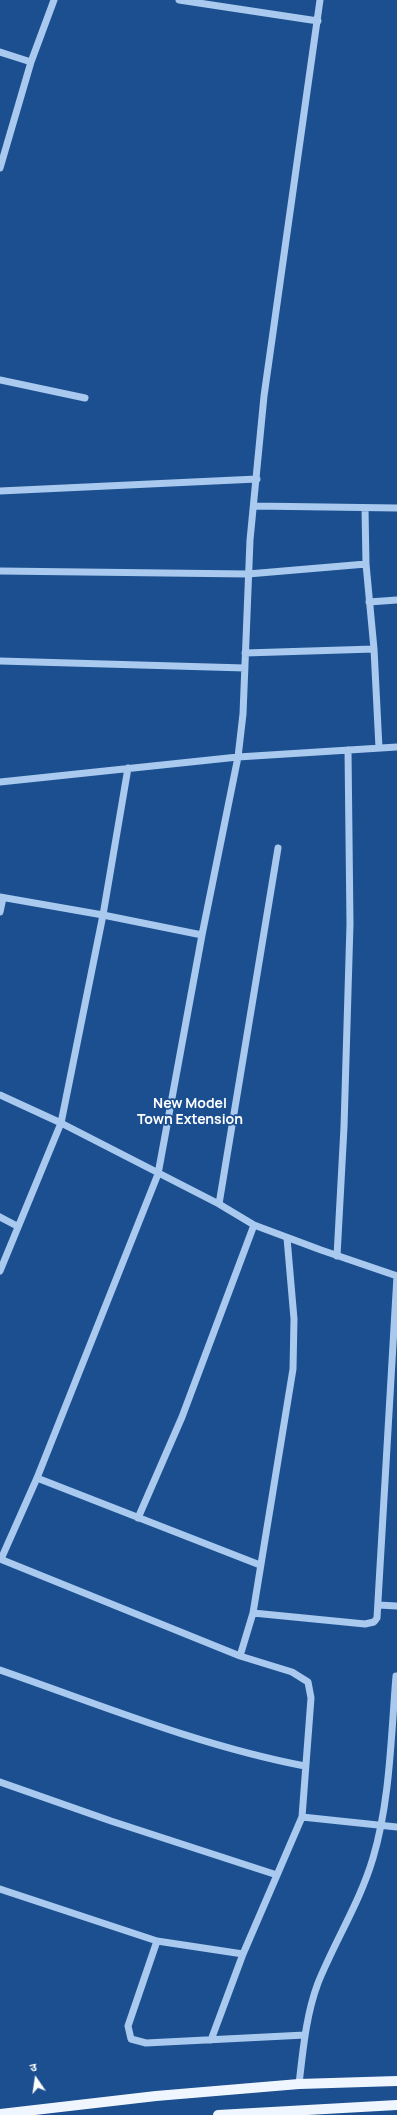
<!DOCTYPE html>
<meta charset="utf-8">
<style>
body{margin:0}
#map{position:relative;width:397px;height:2115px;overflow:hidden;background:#1b4f8f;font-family:Manrope,"Noto Sans Devanagari",sans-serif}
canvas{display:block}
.north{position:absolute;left:16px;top:2059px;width:40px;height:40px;-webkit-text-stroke:3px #1b4f8f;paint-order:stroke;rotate:347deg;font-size:11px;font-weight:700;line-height:16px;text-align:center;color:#fff}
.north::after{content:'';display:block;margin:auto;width:14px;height:18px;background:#fff;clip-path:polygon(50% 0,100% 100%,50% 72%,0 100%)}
</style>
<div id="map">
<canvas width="397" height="2115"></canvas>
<div class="north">उ</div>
</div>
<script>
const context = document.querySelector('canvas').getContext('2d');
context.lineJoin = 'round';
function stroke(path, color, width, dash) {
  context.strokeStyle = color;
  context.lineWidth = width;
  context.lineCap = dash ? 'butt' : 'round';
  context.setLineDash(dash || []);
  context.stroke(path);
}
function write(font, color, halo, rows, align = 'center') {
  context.font = font + ' Manrope,sans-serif';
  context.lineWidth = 3.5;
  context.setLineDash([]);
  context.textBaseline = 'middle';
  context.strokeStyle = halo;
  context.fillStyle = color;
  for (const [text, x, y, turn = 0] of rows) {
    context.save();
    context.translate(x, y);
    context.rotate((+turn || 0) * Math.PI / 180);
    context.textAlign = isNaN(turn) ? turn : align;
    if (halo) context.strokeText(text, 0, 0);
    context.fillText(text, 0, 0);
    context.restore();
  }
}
stroke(new Path2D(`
 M179,0L318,21
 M0,52L31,62
 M0,168L31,62L54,0
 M0,380L85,398
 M0,491L257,479
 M254,506L397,508
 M365,508L366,564L374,649L379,748
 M0,571L248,574L366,564
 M369,602L397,600
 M245,653L374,649
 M0,661L245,668
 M0,782L238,757L397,747
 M0,897L103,915L202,935
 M0,912L3,898
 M0,1095L61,1123L219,1204L254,1225L321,1250L397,1276
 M219,1204L278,848
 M0,1217L17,1226
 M337,1256L344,1127L350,924L348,750
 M0,1271L61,1123L103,915L128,768
 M37,1478L260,1565
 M138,1518L182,1417L254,1225
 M0,1559L240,1656L292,1672L308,1682L311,1698L302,1817L243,1954L211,2040
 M1,1559L37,1478L158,1174L202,935L238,757L243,714L250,540L264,396L320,0
 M378,1605L397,1606
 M253,1613L365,1624L374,1622L377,1618L397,1276
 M240,1656L253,1613L293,1369L294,1319L287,1238
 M0,1670C101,1705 200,1746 305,1766
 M0,1782L111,1821L277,1875
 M302,1817L397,1827
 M0,1889L157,1941L243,1954
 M157,1941L128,2026L131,2039L146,2043L305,2035
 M299,2084C303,2050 306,2015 318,1983C335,1941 360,1902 373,1858C390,1801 391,1736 396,1676`), '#a9c9ee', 7);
stroke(new Path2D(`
 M0,2114L156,2096L299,2084L397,2081
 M218,2115L397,2105`), '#f0f6ff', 10);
write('bold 14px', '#fff', '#1b4f8f', [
 ["New Model",190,1104],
 ["Town Extension",190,1120]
]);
</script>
